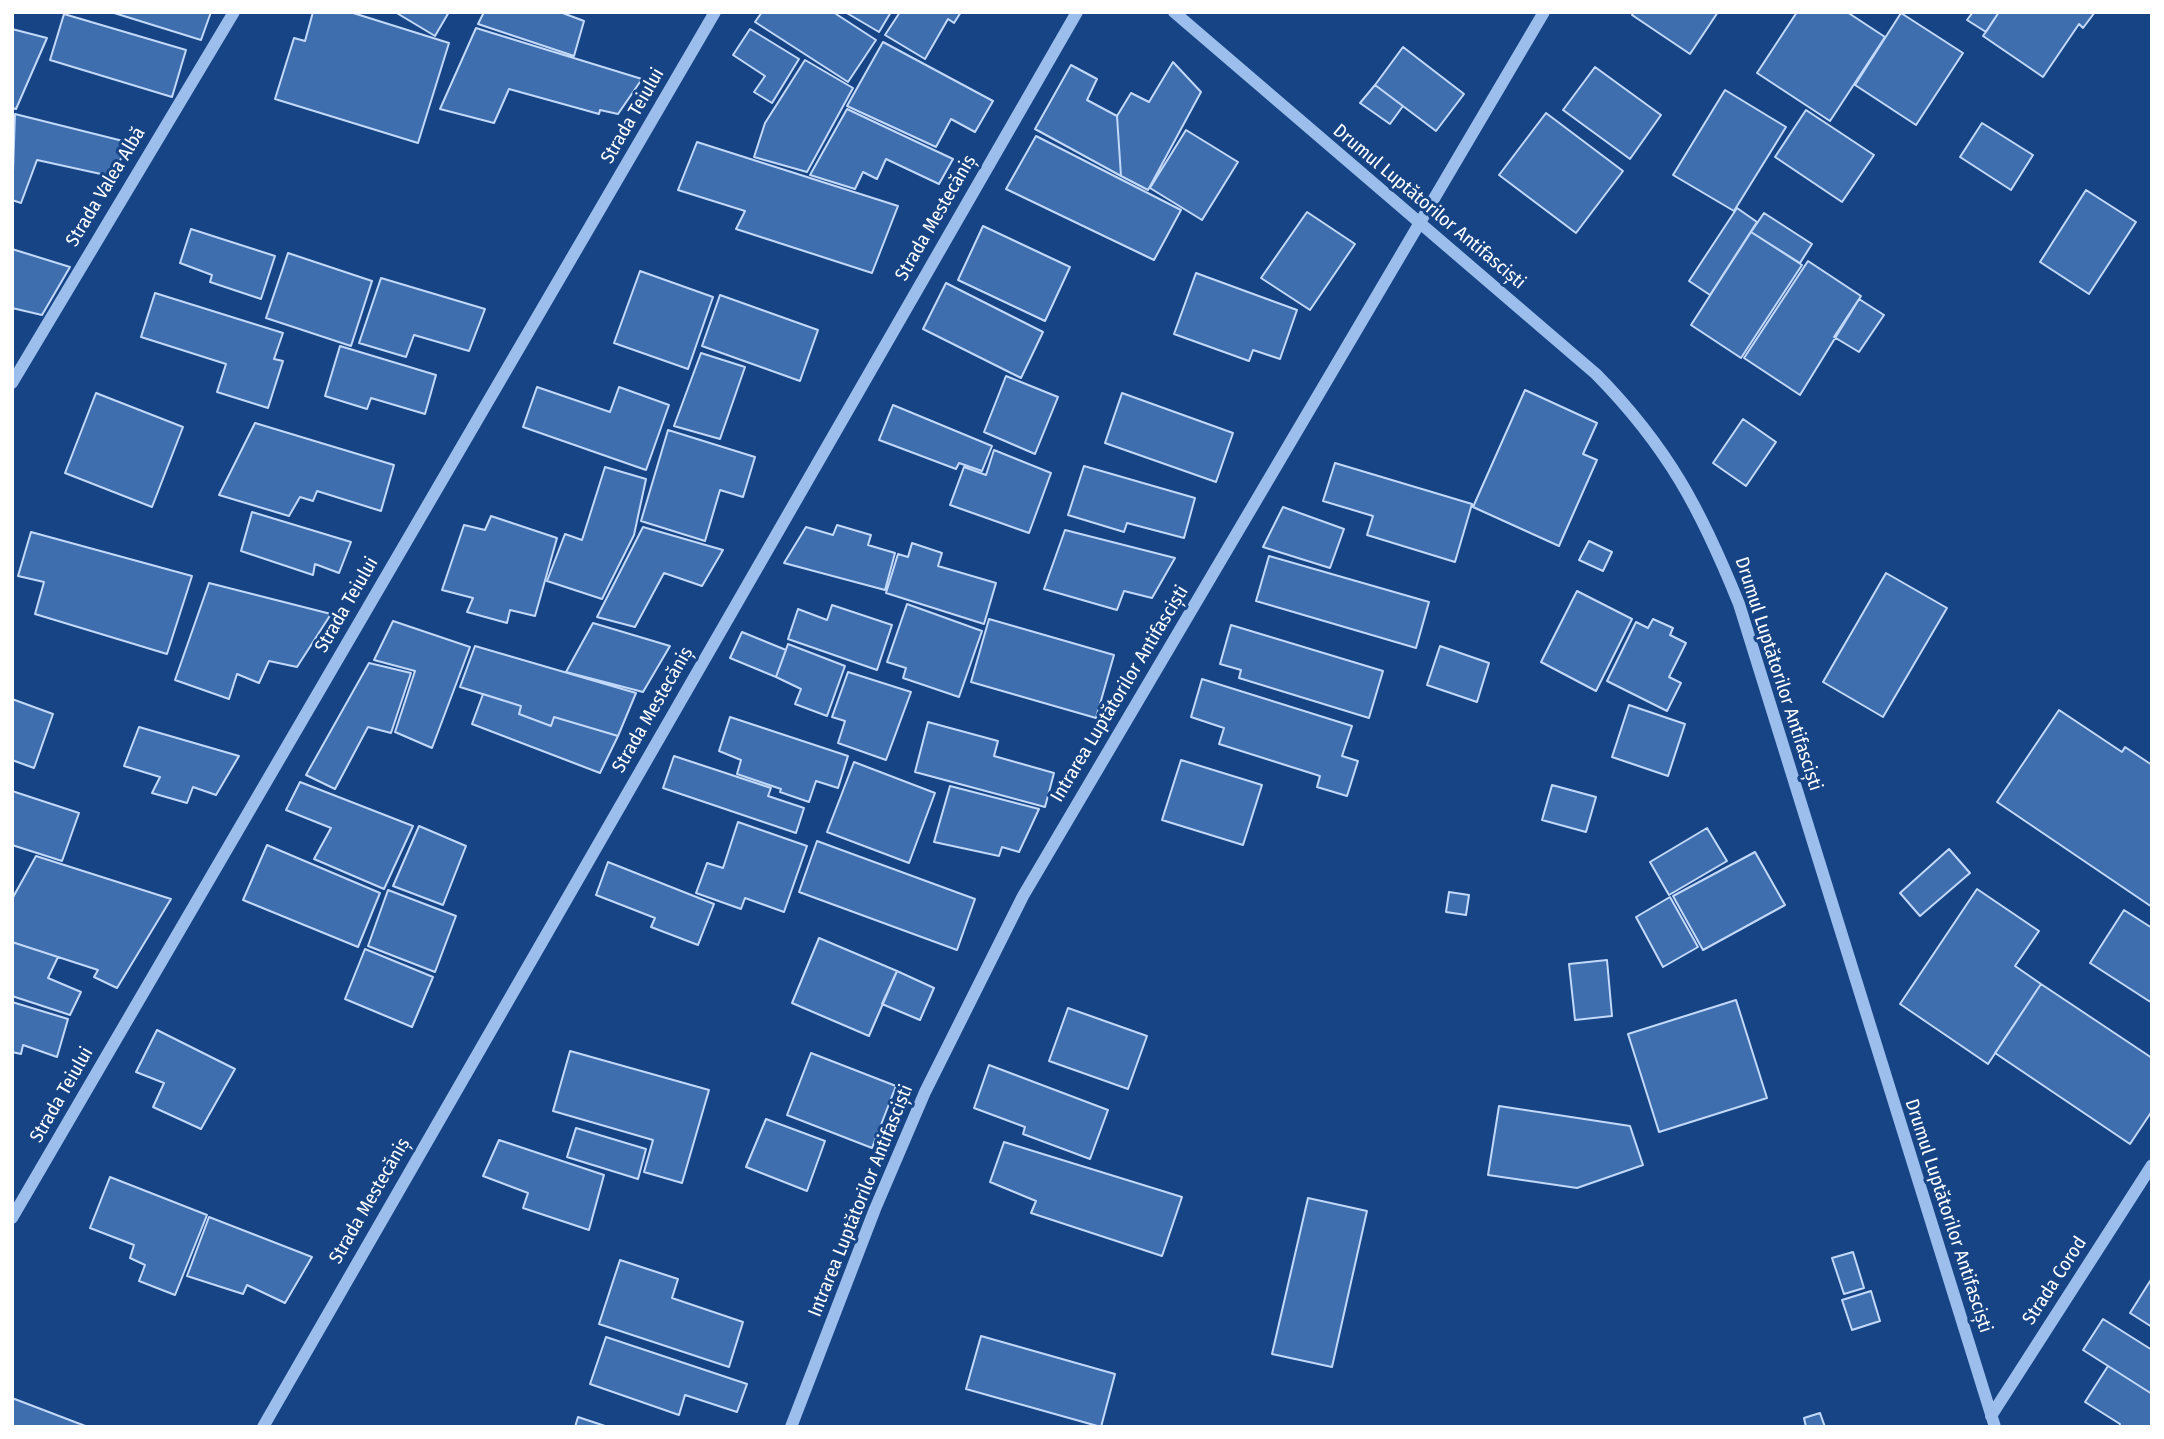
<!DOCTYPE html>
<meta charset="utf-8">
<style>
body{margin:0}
#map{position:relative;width:2164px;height:1439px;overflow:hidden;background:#174485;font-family:"Fira Sans Condensed",sans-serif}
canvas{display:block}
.frame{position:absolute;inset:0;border:14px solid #fff;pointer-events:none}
</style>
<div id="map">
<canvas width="2164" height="1439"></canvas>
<div class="frame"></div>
</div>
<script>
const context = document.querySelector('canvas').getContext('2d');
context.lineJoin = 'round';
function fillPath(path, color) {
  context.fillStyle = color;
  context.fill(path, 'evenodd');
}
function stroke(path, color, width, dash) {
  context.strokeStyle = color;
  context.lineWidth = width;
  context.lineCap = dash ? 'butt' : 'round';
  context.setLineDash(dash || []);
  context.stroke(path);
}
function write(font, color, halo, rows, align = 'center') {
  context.font = font + ' "Fira Sans Condensed",sans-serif';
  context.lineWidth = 6;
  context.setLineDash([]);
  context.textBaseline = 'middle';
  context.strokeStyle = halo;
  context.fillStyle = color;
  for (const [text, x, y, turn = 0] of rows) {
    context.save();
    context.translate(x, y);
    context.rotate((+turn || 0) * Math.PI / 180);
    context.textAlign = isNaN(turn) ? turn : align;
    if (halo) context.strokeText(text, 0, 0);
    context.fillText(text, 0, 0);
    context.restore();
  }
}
const building = new Path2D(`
 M111,12H211L201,40Z
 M313,12H350L449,43L418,143L275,99L294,38L305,41Z
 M395,12H449L435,36Z
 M484,12H560L584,21L574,56L478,24Z
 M762,12H833L876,40L848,82L755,22Z
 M845,12H891L879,32Z
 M900,12H961L954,23L948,19L925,59L885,35Z
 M1634,12H1718L1690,54L1632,15Z
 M1797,12H1847L1885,37L1830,121L1757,73Z
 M1973,12H1999L1986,32L1967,20Z
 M1999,12H2095L2083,28L2079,24L2043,77L1983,36Z
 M1901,13L1963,53L1916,125L1855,85Z
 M64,14L186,50L172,97L50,60Z
 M476,28L642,79L618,114L600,110L599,114L509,89L494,123L440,109Z
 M12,29L47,38L16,109L12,108Z
 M750,29L799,59L772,103L754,92L765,76L733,55Z
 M883,42L993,101L975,132L951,119L936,147L847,106Z
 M1403,47L1464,94L1436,131L1375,85Z
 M805,60L853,88L807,172L754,157L765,123Z
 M1173,62L1201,92L1148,190L1121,176L1117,116L1131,93L1149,102Z
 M1071,65L1097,79L1087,100L1117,116L1121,176L1035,129Z
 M1595,67L1661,115L1630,159L1563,110Z
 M1375,85L1403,106L1390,124L1360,103Z
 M1725,90L1786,127L1734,211L1673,175Z
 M847,109L953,159L939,184L886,159L877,179L863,172L855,189L810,175Z
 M1806,110L1874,155L1842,202L1775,157Z
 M1546,113L1623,171L1576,233L1499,175Z
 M15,114L131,143L110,176L37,160L21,203L12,200Z
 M1982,123L2033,155L2011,190L1960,157Z
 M1186,130L1238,162L1202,220L1150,188Z
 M1036,136L1181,210L1154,260L1006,189Z
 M697,142L898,206L872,273L736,229L745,211L678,190Z
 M2086,190L2136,222L2089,294L2040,262Z
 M1737,208L1757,222L1710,295L1689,281Z
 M1307,212L1355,244L1310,310L1261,278Z
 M1764,213L1812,244L1800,263L1751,232Z
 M983,226L1070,267L1045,321L958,280Z
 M191,229L275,256L261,299L210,282L212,275L180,263Z
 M1751,232L1802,265L1741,358L1691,325Z
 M12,249L70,267L42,315L12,308Z
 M288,253L372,281L351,346L266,318Z
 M1808,261L1861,296L1800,395L1744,358Z
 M640,271L713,297L688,369L614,343Z
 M1196,273L1297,310L1280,359L1253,350L1249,361L1174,334Z
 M381,278L485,309L469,351L414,335L406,357L359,343Z
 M946,283L1043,332L1021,378L923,329Z
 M155,293L283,333L274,359L283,361L268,408L217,392L226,364L141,337Z
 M720,295L818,330L800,381L702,346Z
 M1859,299L1884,315L1859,352L1834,337Z
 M340,346L436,375L425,414L371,398L367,409L325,396Z
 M701,353L745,367L720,439L674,426Z
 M1006,376L1058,397L1035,454L984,432Z
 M537,387L610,412L619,387L669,405L646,470L523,427Z
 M1525,390L1597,423L1583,454L1597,460L1559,546L1473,507Z
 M96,393L183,427L152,507L65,473Z
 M1122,393L1233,433L1216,482L1105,443Z
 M893,405L992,446L982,471L959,463L956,469L879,440Z
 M1743,419L1776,442L1746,486L1713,463Z
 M255,423L394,465L381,511L317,491L313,501L300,497L289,516L219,495Z
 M668,430L755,457L743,497L720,490L705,541L641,521Z
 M994,450L1051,473L1029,533L950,505L964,467L986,475Z
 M1335,463L1472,504L1455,562L1367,535L1373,516L1323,501Z
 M1084,466L1195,498L1184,538L1127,523L1124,532L1068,515Z
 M605,467L646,479L634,535L602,599L547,581L565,534L582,540Z
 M1283,507L1344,529L1330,568L1263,547Z
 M252,512L351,542L339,573L315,564L313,575L241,551Z
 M491,516L557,538L535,616L510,610L507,623L467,612L473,598L442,590L464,525L485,530Z
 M837,525L871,535L868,545L895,553L885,590L784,563L806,527L833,535Z
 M643,527L723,550L702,586L664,573L635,627L597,617Z
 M1065,530L1175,558L1152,598L1124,591L1117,610L1044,589Z
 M31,532L192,576L167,654L35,614L44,582L18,576Z
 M1589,541L1612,552L1603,571L1579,560Z
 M912,543L942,553L938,566L996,583L984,624L886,593L898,554L908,557Z
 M1269,556L1429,602L1416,648L1256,601Z
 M1886,573L1947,608L1883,717L1823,682Z
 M209,583L331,614L297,667L269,661L259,683L237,674L229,699L175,680Z
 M1577,591L1632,619L1596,691L1541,662Z
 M907,604L982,631L959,697L903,678L906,668L887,662Z
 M832,605L892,625L877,670L788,639L798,609L827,620Z
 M989,619L1114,655L1096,718L971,682Z
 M1653,619L1673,628L1670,635L1686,643L1669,677L1681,683L1667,711L1607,681L1636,622L1648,628Z
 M393,621L470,647L432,748L395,732L415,671L374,660Z
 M593,623L670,646L643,692L566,672Z
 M1231,625L1383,671L1369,718L1239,678L1241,670L1220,664Z
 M742,632L786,650L776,677L730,658Z
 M788,644L845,666L827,716L795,704L801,689L776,677Z
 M475,646L636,693L618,736L554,717L551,726L519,714L521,706L460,687Z
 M1440,646L1489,663L1477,702L1427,685Z
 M369,663L411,673L391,733L368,727L335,789L306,775Z
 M848,672L911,692L886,760L838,743L845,721L832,717Z
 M1202,679L1352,726L1342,756L1358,761L1347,796L1317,787L1320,776L1219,744L1224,728L1191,717Z
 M483,694L521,706L519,714L551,726L554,717L618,736L600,773L472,724Z
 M12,699L53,714L34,768L12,760Z
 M1629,705L1685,724L1668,776L1612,757Z
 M2059,710L2122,752L2125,747L2152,765V907L1997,802Z
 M730,717L848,756L838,788L816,781L809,802L780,792L781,789L737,774L741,760L719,751Z
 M928,722L998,741L994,756L1054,773L1045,807L915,772Z
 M139,727L239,756L216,795L193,787L187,803L152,793L160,777L124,766Z
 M674,756L771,788L768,796L804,808L796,833L663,788Z
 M1181,760L1262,785L1243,845L1162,820Z
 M854,762L935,793L909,863L827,832Z
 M300,782L413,826L384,889L314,859L331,828L286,810Z
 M1552,785L1596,797L1586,832L1542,820Z
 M950,786L1039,809L1019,852L1002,847L999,856L934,842Z
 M12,791L79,813L62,861L12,845Z
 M738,822L807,846L784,912L745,898L741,909L696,893L707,863L723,868Z
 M419,826L466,846L443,905L393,886Z
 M1707,828L1727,861L1669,895L1650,862Z
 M817,841L975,899L957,950L799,892Z
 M267,845L380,893L358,947L243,900Z
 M1949,849L1970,873L1920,916L1900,893Z
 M1755,852L1785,905L1703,950L1673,896Z
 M36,856L171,899L117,988L94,977L98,970L12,942V899Z
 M608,862L714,904L698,945L651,927L655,918L596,895Z
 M1977,889L2039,931L2015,966L2041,984L1988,1064L1900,1004Z
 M388,890L456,916L435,972L368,946Z
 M1449,892L1469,895L1466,915L1446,912Z
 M1670,897L1698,947L1663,967L1636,917Z
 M2124,910L2152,928V1003L2090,963Z
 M819,938L897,971L869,1036L792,1003Z
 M12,942L58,957L48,978L81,992L70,1015L12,996Z
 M365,949L433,977L412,1027L345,999Z
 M1607,960L1612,1016L1575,1020L1569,964Z
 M897,971L934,988L920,1020L882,1004Z
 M2041,984L2152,1058V1111L2130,1144L1995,1053Z
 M1736,1000L1767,1098L1659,1132L1628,1034Z
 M12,1002L68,1019L57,1057L23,1045L21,1054L12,1052Z
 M1068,1008L1147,1036L1128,1089L1049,1061Z
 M157,1030L235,1069L201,1129L153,1107L164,1083L136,1072Z
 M570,1051L709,1090L682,1183L644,1172L653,1140L553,1111Z
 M811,1053L896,1086L872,1148L787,1115Z
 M989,1065L1108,1110L1090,1159L1023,1134L1025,1127L974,1108Z
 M1499,1106L1630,1126L1643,1165L1577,1188L1488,1175Z
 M766,1119L825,1141L807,1191L746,1167Z
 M576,1128L646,1149L638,1179L567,1157Z
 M499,1140L604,1175L589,1230L523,1208L528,1193L483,1176Z
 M1004,1142L1182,1197L1162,1256L1031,1213L1036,1201L990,1182Z
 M110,1177L207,1215L175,1295L139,1281L145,1265L130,1258L134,1245L90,1228Z
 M1308,1198L1367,1211L1332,1367L1272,1354Z
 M209,1217L312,1257L285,1303L247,1285L243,1294L187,1276Z
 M1853,1252L1864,1288L1844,1294L1832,1258Z
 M620,1260L678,1279L672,1298L743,1322L729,1367L599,1324Z
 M2152,1278V1327L2130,1313Z
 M1871,1291L1880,1321L1852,1330L1842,1300Z
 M2103,1319L2152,1350V1394L2083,1350Z
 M981,1336L1115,1374L1101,1427L966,1389Z
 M606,1337L747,1384L737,1412L685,1395L679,1415L590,1384Z
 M2108,1366L2152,1394V1427H2119L2120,1424L2085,1402Z
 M12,1398L88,1427H12Z
 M1820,1413L1825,1427H1806L1804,1418Z
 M578,1417L608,1427H575Z`);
fillPath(building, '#3f6eaf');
stroke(building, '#c2d9fa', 2);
stroke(new Path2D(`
 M1174,12L1596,374C1668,447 1701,510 1739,604L1995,1427
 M12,383L234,12
 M12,1218L715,12
 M1991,1416L2152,1165
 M263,1427L1077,12
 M791,1427L875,1209L925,1092L1023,896L1544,12`), '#9cbeed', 12);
write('19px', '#fff', '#174485', [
 ["Strada Teiului",633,116,-60],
 ["Strada Valea Albă",106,187,-59],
 ["Drumul Luptătorilor Antifasciști",1429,207,40],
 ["Strada Mestecăniș",936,218,-60],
 ["Strada Teiului",347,605,-60],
 ["Drumul Luptătorilor Antifasciști",1778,674,72],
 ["Intrarea Luptătorilor Antifasciști",1120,694,-59],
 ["Strada Mestecăniș",653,710,-60],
 ["Strada Teiului",62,1095,-60],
 ["Strada Mestecăniș",370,1201,-60],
 ["Intrarea Luptătorilor Antifasciști",861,1201,-68],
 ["Drumul Luptătorilor Antifasciști",1948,1216,72],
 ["Strada Corod",2055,1281,-57]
]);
</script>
